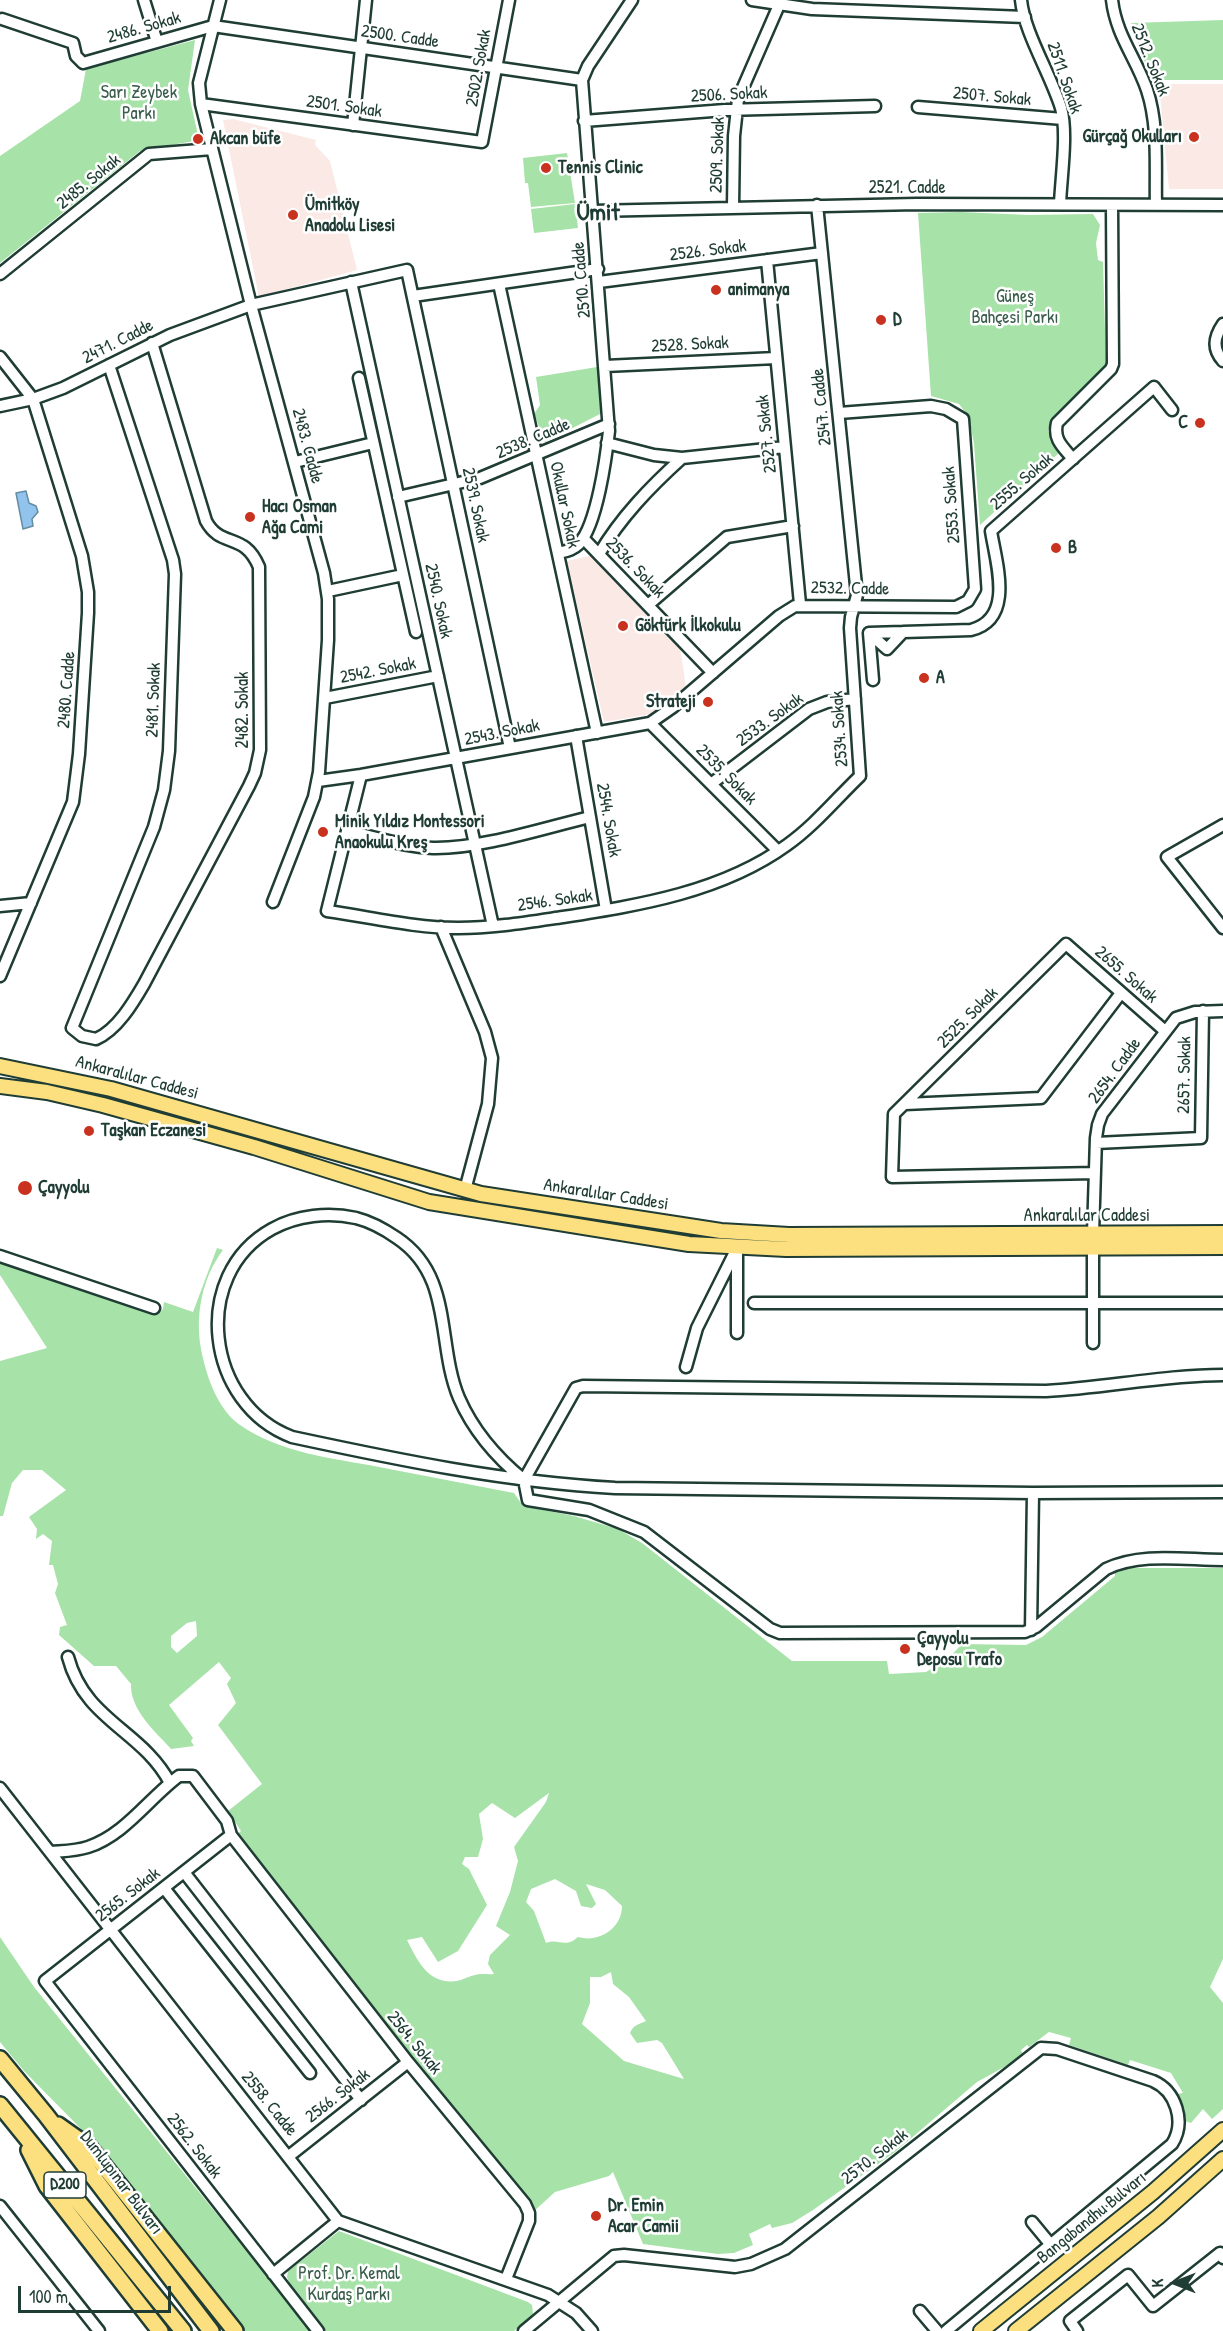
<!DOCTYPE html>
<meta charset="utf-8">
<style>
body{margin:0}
#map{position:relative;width:1223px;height:2331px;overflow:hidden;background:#fff;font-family:"Patrick Hand",sans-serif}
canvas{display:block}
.north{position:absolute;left:1145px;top:2253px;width:60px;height:60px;-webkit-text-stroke:4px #fff;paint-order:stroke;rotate:270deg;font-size:16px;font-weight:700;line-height:24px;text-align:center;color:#1f3d34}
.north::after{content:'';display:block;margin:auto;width:21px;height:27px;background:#1f3d34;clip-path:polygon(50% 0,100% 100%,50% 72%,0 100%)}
.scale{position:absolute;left:18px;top:2286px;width:153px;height:27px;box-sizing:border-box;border:3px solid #1f3d34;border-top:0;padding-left:8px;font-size:18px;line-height:21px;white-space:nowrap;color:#1f3d34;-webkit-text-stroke:4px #fff;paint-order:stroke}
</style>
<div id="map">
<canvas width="1223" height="2331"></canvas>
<div class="north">K</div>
<div class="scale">100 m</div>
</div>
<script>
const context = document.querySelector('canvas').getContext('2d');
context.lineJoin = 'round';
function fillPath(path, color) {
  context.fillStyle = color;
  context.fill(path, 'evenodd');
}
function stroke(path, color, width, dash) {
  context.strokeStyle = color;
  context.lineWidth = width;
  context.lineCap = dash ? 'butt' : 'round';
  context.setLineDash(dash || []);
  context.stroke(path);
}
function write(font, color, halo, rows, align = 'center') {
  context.font = font + ' "Patrick Hand",sans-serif';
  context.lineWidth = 5;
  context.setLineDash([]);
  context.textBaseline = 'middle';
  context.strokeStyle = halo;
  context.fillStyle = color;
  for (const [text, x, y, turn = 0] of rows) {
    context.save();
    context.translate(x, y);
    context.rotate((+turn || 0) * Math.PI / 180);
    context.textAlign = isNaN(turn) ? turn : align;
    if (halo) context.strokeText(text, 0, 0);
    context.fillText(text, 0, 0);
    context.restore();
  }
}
fillPath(new Path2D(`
 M1159,84H1223V189H1169Z
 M233,119L316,140L315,145L330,161L357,270L259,297L223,120Z
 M593,555L680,646L686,688L657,713L604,722L567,561Z`), '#fae9e5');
fillPath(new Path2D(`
 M1223,20V80H1151L1131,23Z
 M195,40L188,90L199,140L140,151L0,263V156L80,101L86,69Z
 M567,153L575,203L531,207L528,183H525L523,158Z
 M575,204L578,228L534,233L531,209Z
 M960,212L1029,215L1093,214L1100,225L1096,243L1098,260L1103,262L1106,365L1052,418L1048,431L1059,453L980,525L974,444L969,417L959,404L931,396L918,213Z
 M597,367L602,413L545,442L534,414L540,405L536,377Z
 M217,1248L223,1250C202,1278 195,1315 201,1349C206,1375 217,1409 240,1425C280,1453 332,1458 379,1467C424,1476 469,1484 514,1493L523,1506L574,1516L618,1529L642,1543L792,1661H887L889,1674L926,1672L947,1660L962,1644L1026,1645L1042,1637L1115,1576V1573L1130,1568H1223V1959L1210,1987L1223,2003V2109L1212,2119L1203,2109L1191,2123L1185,2121L1177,2094L1183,2093L1171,2073L1130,2060L1128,2065L1069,2045L1071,2038L1049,2032L1029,2047L1027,2045L1021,2050L1024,2056L977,2082L895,2152L813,2210L792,2223L772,2228L770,2224L749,2234L753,2245L734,2253L718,2254L643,2244L613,2172L609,2176L555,2192L533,2212L418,2063L235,1836L241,1831L228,1811L262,1784L218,1725L236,1703L227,1684L231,1678L219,1662L169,1705L193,1738L191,1741L194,1746L171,1749C155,1731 130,1710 131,1684L116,1666H94L59,1635L60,1627L67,1625L55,1593L58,1584L53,1565H49L52,1541L43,1534L36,1539L37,1529L29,1517L66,1490L42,1470H23L12,1483L3,1516H0V1361L47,1348L0,1275V1263L145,1312L158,1314L163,1309L164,1302L193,1312ZM196,1621L197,1636L177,1653L171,1647V1636L187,1623ZM549,1793L546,1802L514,1847L518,1861L510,1892L496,1926L510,1935L490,1955L488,1964L494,1974C487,1975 481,1973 475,1975C469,1976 463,1980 457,1981C429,1985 418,1962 407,1940L422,1937L438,1962L458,1951L487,1905L469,1869L462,1864L465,1857H478L483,1839L479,1814L492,1803L515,1818ZM555,1879L576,1891L581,1906L592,1908L596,1904L586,1884L605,1890L622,1906C622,1929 598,1943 578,1937C564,1949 560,1938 546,1943L534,1911L526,1902L531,1889ZM611,1972L613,1984L629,1997L646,2021C638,2025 634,2024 630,2033L637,2043L657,2040L662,2043L684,2079L624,2061L582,2024L590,2003V1977H601Z
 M0,1937L34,1987L311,2331H245L90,2138L24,2071L0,2042Z
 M339,2231L528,2302L532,2305L533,2314L514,2331H326L289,2283L287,2277L288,2271Z`), '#a7e2a8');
const water = new Path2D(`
 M26,491L29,503L36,506L38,512L32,519L33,526L23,529L16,493Z`);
fillPath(water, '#91c3ed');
stroke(water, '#638da3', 1.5);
const minor = new Path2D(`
 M144,0L157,42
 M220,0L199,83L201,104L251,305L324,573L328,599V640L319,772L314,797L273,902
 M752,0L812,9L1025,17
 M1021,0C1024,32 1051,75 1061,108C1068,132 1061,178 1060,204
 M1112,0C1116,35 1136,58 1147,90C1159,126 1155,167 1156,205
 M2,19L73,43L76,56L83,63L213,26L582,80
 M201,104L482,142L509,0
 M918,107L1063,119
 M584,121L725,110L875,106
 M353,125L366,0
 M733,207L734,136L738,99L779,5
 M592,211L917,204L1223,205
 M767,260L800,604
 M0,274L149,154L212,149
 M351,282L493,926
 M599,282L822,253
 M499,284L597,733
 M413,296L598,269
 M1223,324C1214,337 1212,349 1223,361
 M0,357L33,399L82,556L88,592V613L79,754L73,802L0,976
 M109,365L173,560L175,574L169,751L164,790L154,827L72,1028L82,1036L96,1039C117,1030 133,1003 144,984L249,786L255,773L260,750L259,567C244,531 221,549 206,521L152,343
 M605,366L776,358
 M359,378L416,632
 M0,406L33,399L63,388L170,335L251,305L407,270L510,748
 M607,443L654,455L682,458L785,447
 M1073,459C1063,447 1053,440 1057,423L1111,369L1113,364L1112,205
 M295,462L373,443
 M398,497L480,478L609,424
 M583,538L713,673
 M558,553C566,551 573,550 579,544C597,524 606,458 609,431L582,80L588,66L632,0
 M599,554C621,517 650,487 682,458
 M328,591L403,575
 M648,605L727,537L793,526
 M869,633L971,630C1015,619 996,563 991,531L1154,387L1172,410
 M873,680L869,633L887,649L903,632
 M325,698L438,676
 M650,723L778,851
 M576,736L606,910
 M361,775L327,911C370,917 415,928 458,928C493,928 529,922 563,917C640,905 722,892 787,845C814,826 836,799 860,776L850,628L851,617L857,595L817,205
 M318,781L361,775L650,723L673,707L779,616L795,606L956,607L968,601L975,589L963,419L946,409L931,406L839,413
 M711,784L809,709L827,702L855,699
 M1223,825L1167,857L1223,928
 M347,831C375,837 405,847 433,848C480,849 544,828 590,817
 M0,906L31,903
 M441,927L485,1032L492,1058L488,1104L465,1190
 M905,1104L1041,1098L1121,993
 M1096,1143L1201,1138L1203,1011
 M1095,1173L892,1177L894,1114L1066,944L1165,1031
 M1093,1234L1096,1138L1098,1125L1102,1114L1176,1018L1195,1012L1223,1011
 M1093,1247V1343
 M737,1251V1333
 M0,1256L154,1308
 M754,1303H1223
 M686,1367L697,1328L737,1248
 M1223,1375C1164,1375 1105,1388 1046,1391L583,1386L576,1388L524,1480L528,1500L589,1510L644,1532L770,1629L780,1633L1025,1632L1036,1627L1106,1569C1141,1552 1185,1560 1223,1560
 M524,1480C497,1458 473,1430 459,1398C436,1343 454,1276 397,1238C384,1229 372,1222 356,1218C329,1212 297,1215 272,1229C189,1275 206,1405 292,1437C399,1460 505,1482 615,1488L1033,1493
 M1031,1630L1033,1493L1223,1492
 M68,1657C85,1721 142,1730 170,1783
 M0,1788L338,2221L548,2295L576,2313L592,2331
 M231,1835L45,1981L318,2331
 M51,1852C63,1851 76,1851 88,1847C125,1835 149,1798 179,1776H193L227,1821L231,1835L408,2062L525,2204L529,2213V2221L506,2279
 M184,1872L361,2100
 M164,1888L310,2073
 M289,2156L408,2062
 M0,2206L99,2331
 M1032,2222L1051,2245
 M273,2274L338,2221
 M920,2311L937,2331
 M524,2331L614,2256L624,2255L735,2267L751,2264L785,2249L1041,2048L1057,2049L1153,2081C1176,2091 1186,2122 1172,2144L946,2331
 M1077,2331L1070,2321L1128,2275L1153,2306L1220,2253L1223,2258`);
const major = new Path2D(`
 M0,1066L111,1089L481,1194L721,1231L789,1235L1223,1233
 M0,1086L47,1092L103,1105L254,1147L429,1202L689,1244L786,1249L1223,1247
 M981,2331L1153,2192L1223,2130
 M1016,2331L1158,2217L1223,2159`);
const highway = new Path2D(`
 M0,2059L46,2115L211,2331
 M0,2105L183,2331
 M58,2125L89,2147L235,2331
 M29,2150L47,2186L160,2331`);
stroke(minor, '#1f3d34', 15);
stroke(major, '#1f3d34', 18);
stroke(highway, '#1f3d34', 20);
stroke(minor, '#fff', 10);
stroke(major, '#fce080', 14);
stroke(highway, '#fce080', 15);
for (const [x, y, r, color] of [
 [1194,137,6,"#c8321e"],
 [198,139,6,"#c8321e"],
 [546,168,6,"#c8321e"],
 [293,215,6,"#c8321e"],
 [716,290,6,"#c8321e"],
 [881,320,6,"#c8321e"],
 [1200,423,6,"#c8321e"],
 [250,517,6,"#c8321e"],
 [1056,548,6,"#c8321e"],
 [623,626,6,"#c8321e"],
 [924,678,6,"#c8321e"],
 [708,702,6,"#c8321e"],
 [323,832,6,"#c8321e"],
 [89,1131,6,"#c8321e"],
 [25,1188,8,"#c8321e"],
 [905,1649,6,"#c8321e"],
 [596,2216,6,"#c8321e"]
]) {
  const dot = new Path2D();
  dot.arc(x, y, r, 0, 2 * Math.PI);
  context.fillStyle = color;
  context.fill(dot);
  stroke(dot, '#fff', 2);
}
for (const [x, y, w] of [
 [65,2185,42]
]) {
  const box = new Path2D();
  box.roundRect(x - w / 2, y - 13, w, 26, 4.5);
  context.fillStyle = '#fff';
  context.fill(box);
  stroke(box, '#1f3d34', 1.5);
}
write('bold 16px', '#1f3d34', null, [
 ["D200",65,2185]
]);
write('18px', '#1f3d34', '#fff', [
 ["2486. Sokak",144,28,-16],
 ["2500. Cadde",400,37,8],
 ["2512. Sokak",1150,60,68],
 ["2502. Sokak",479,68,-80],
 ["2511. Sokak",1064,78,71],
 ["2506. Sokak",729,95,-3],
 ["2507. Sokak",992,97,5],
 ["2501. Sokak",344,107,8],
 ["2509. Sokak",718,155,-88],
 ["2485. Sokak",89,182,-39],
 ["2521. Cadde",907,188],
 ["2526. Sokak",708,251,-7],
 ["2510. Cadde",582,280,-95],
 ["2471. Cadde",118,342,-27],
 ["2528. Sokak",690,345,-3],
 ["2547. Cadde",822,407,-96],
 ["2527. Sokak",767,434,-96],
 ["2538. Cadde",533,439,-23],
 ["2483. Cadde",307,446,75],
 ["2555. Sokak",1022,482,-41],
 ["2539. Sokak",475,505,78],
 ["Okullar Sokak",564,505,78],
 ["2553. Sokak",952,505,-94],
 ["2536. Sokak",635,568,46],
 ["2532. Cadde",850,589,1],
 ["2540. Sokak",438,601,78],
 ["2542. Sokak",378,671,-11],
 ["2480. Cadde",67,690,-86],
 ["2481. Sokak",154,700,-88],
 ["2482. Sokak",243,710,-90],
 ["2533. Sokak",770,720,-36],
 ["2534. Sokak",840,729,-94],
 ["2543. Sokak",502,733,-11],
 ["2535. Sokak",726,775,45],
 ["2544. Sokak",608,820,80],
 ["2546. Sokak",555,901,-8],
 ["2655. Sokak",1126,975,41],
 ["2525. Sokak",968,1018,-45],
 ["2654. Cadde",1115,1071,-54],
 ["2657. Sokak",1185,1075,-89],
 ["Ankaralılar Caddesi",137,1078,15],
 ["Ankaralılar Caddesi",606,1195,9],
 ["Ankaralılar Caddesi",1087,1216],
 ["2565. Sokak",128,1895,-38],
 ["2564. Sokak",414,2043,51],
 ["2566. Sokak",338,2096,-38],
 ["2558. Cadde",269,2104,51],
 ["2562. Sokak",194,2146,52],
 ["2570. Sokak",875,2157,-38],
 ["Dumlupınar Bulvarı",121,2183,53],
 ["Bangabandhu Bulvarı",1092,2218,-39]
]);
write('18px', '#3a5e4b', '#fff', [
 ["Sarı Zeybek",139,93],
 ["Parkı",139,114],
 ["Güneş",1015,297],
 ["Bahçesi Parkı",1015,318],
 ["Prof. Dr. Kemal",349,2274],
 ["Kurdaş Parkı",349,2295]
]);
write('bold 18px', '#1f3d34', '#fff', [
 ["Gürçağ Okulları",1182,137,"right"],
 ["Akcan büfe",210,139],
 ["Tennis Clinic",558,168],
 ["Ümitköy",305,205],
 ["Anadolu Lisesi",305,226],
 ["animanya",728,290],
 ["D",893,320],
 ["C",1188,423,"right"],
 ["Hacı Osman",262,507],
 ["Ağa Cami",262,528],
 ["B",1068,548],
 ["Göktürk İlkokulu",635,626],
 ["A",936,678],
 ["Strateji",696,702,"right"],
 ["Minik Yıldız Montessori",335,822],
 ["Anaokulu Kreş",335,843],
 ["Taşkan Eczanesi",101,1131],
 ["Çayyolu",38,1188],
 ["Çayyolu",917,1639],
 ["Deposu Trafo",917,1660],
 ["Dr. Emin",608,2206],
 ["Acar Camii",608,2227]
], 'left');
write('bold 24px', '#1f3d34', '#fff', [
 ["Ümit",598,214]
]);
</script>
